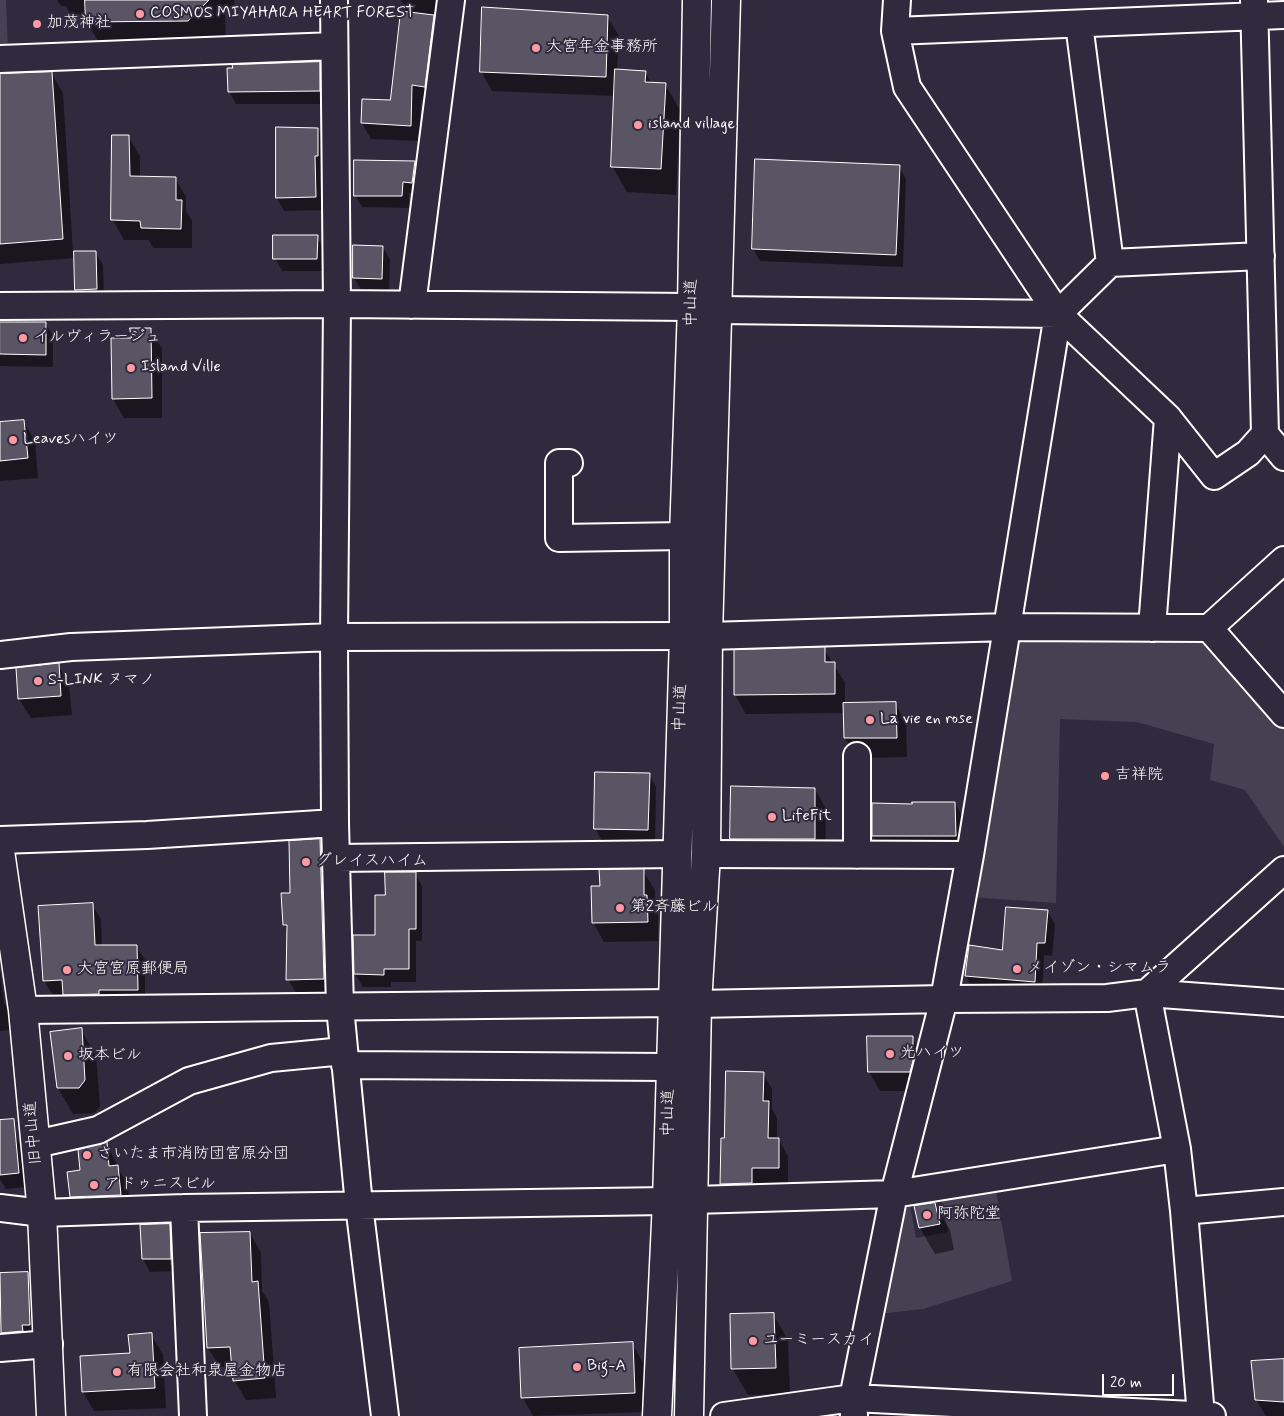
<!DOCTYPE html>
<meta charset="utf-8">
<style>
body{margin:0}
#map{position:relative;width:1284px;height:1416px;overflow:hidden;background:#2f2a3d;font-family:Mynerve,sans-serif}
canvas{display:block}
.scale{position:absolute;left:1102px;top:1374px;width:72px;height:22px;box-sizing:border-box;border:2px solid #fff;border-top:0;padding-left:6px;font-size:15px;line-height:18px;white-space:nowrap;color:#fff;-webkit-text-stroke:4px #2f2a3d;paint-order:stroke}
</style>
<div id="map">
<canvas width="1284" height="1416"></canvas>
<div class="scale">20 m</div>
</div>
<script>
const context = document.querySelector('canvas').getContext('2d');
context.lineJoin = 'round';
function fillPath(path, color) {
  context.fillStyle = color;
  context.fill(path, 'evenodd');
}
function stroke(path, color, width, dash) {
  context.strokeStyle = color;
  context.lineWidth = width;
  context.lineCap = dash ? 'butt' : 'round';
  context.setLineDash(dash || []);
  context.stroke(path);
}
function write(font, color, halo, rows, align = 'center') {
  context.font = font + ' Mynerve,"Klee One",sans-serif';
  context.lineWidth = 4;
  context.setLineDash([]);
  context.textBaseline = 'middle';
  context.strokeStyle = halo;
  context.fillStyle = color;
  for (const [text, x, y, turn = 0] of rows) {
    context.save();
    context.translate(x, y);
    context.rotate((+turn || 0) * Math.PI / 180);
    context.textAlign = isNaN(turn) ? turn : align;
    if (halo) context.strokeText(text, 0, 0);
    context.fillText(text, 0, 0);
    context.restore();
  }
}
fillPath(new Path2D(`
 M0,0H6L8,50H0Z
 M1203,636L1284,727V847L1245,790L1210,780L1214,744L1137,722L1060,719L1056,903L970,897L1015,646L1024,639Z
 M996,1191L1012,1281L923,1309L878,1314L902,1214L910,1205L916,1238L948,1232L942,1200Z`), '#464152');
fillPath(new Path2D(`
 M57,0H234L235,9H225L226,50L112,65L87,22V14H70L66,6H61Z
 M401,0H453L433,102L421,100L419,141L371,139L362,123L363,100L391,102L403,4Z
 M607,16L619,36L617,70L645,72L652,84H665L680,110L676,195L627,192L612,166L615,96L492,91L481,71Z
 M319,64L326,77L327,104H236L229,91Z
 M51,73L63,93L73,252H95L103,265L104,302H84L76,289L75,258L0,264V75Z
 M318,129L325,142V168H322L323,210L284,211L277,198Z
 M128,136L140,156V178H175L186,197V211L192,221V248H153L149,240H124L113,220Z
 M415,163L421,174L419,194L409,193V208L362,207L355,195Z
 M899,166L906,179L903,267L760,261L753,249Z
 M317,237L324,250V271H282L275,258Z
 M383,247L390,260L389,292L362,291L354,278Z
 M0,323L46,324L53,336V367L0,366Z
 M151,329L162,349V418H124L113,399L132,340Z
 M0,421L1,423L23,421L35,441L38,478L0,481Z
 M824,649L845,683V704L895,703L906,723L907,757L856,758L845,738V713L746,714L735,695Z
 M58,665L69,684L72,715L31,718L19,699Z
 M649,774L656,787L655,843L602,841L595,828Z
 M815,789L826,809L825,859L742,858L731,839Z
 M955,803L962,816L963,848L881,849L873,836V805H914Z
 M320,840L330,857L333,996H298L288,979V932L284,925L283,895L291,894Z
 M643,871L655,890V910L658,916V941L604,942L593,922L601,887Z
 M415,873L422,886V941H416V982H391V987H363L355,974L377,936L387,896Z
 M92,905L101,919L102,946H136L145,960V1004L72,1009L64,994L53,995L44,981Z
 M1047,911L1055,924L1052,956L1044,955L1042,995L973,989L966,976L1003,951Z
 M0,970L4,1003L8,1010L10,1030L0,1031Z
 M81,1030L96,1056L100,1107L94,1113L73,1114L58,1088Z
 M912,1037L923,1057L921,1091H880L869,1072Z
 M763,1073L772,1089V1109L777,1118V1140H779L788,1156V1184H760V1199L731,1200L722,1184L725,1140Z
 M13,1131L24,1153L26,1187L6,1189L0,1179V1132Z
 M106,1144L116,1162L117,1167L128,1185L130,1213L81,1214L71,1197L81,1171Z
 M935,1204L950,1230L954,1250L935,1254L920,1228Z
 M169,1225L176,1238L178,1271L150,1272L143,1259ZM169,1236H171L173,1265H170Z
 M250,1233L261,1253L262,1291L269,1302L276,1398L246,1400L234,1380L233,1366L220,1367L208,1348Z
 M27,1273L34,1286L37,1338L10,1345L2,1332L0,1275Z
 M773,1314L788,1340L790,1394L748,1395L733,1369L731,1315Z
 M151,1335L163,1354L166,1408L94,1411L83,1392L131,1354Z
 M632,1343L643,1363L646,1412L533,1416L523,1398Z
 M1284,1360V1416H1266L1256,1400Z`), '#0007');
const building = new Path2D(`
 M85,0H209L188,21L86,22Z
 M482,7L608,15L606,77L480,72Z
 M401,11L434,15L425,87L412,85L411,126L361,123L362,99L390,100Z
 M320,62V91L228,92L227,68H233L232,65Z
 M615,69L646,71L645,82L666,83L661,169L611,167Z
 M52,72L63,239L0,244V74Z
 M276,127L318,128V156H315L316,197L276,198Z
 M112,135H129L130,176L176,177V200H182L181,229L141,228L140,221L111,220Z
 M755,159L900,165L896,255L752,249Z
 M354,160L415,161L412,183L403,182L402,196H354Z
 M273,235H318L317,259H273Z
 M353,245L383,246L382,279L353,278Z
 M74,251H96L97,289L75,290Z
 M0,322H46V355L0,354Z
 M130,328H151L152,398L112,399L111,338H131Z
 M24,420L28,458L0,461V422Z
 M825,647V662H835V694L734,695V650Z
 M59,663L61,696L18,699L16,668Z
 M896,702L897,738H844L843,703Z
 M595,772L650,773L648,830L594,829Z
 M731,786L815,788V839H730Z
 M912,802H955L956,836H872V803L912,804Z
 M320,839L324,979L286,980L287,925H283L281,893H290L289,841Z
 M644,869V895H647L648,922L592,923L591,886H600L599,870Z
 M385,872H416V929H409V969H384V975L354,974L353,935H375V895H385Z
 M93,903L95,945H137L138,990H99V994L63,995L62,980L43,981L38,906Z
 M1006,907L1048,910L1045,943H1037L1035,982L965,976L969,945L1002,950Z
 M82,1028L85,1080L79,1088H57L50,1032Z
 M867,1036H913V1061L910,1072H868Z
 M726,1071L764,1072L763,1101H769L768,1138H779V1168H752V1183L720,1184L721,1138H724Z
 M14,1119L19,1173L0,1175V1120Z
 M107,1142L109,1166L118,1165L121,1195L70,1197L67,1172L80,1170L78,1150Z
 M935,1203L940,1224L919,1228L914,1206Z
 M170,1224L171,1259H142L140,1225Z
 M250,1232L252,1282L258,1281L265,1378L233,1381L230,1347L207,1348L200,1233Z
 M28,1272L30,1325H22L23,1331L1,1333L0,1273Z
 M774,1313L776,1368L731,1369L730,1314Z
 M152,1333L155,1388L82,1392L80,1356L130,1353L128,1335Z
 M633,1342L635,1393L521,1398L519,1348Z
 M1284,1359V1402L1255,1400L1251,1361Z`);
fillPath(building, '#595564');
stroke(building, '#fff', 1);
const minor = new Path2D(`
 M334,0L337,304L334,637L335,823L340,1007L359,1205L385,1416
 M897,0L895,31L907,87L1058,314L1168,418L1152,628
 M1254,0L1265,434L1284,457
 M1079,24L1110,263
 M895,31L1284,15
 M0,59L334,46
 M412,305L451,0
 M0,306L337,304L692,307
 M718,310L1058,314
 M1168,418L1214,476L1248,453L1265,434
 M569,463H559V538L684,536
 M1209,628L1284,714
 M708,636L1007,627L1209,628L1284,560
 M0,655L71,647L334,637L684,636
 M0,840L147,835L335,823
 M706,854L970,855
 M857,855V756
 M336,858L677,854
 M23,1010L672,1003L697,1004L944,999L1107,998L1147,993L1284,870
 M345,1065L670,1067
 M36,1144L98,1130L189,1081L271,1058L344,1051
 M694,1200L894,1194L1177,1149
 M0,1208L42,1213L184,1208L667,1201
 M184,1208L193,1416
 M1184,1211L1284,1202
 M0,1348L49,1344
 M724,1416L853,1398L1212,1416
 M854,1416L853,1398L894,1194L944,999L970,855L1058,314L1110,263L1261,256
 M1201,1416L1184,1211L1177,1149L1147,993L1284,1003`);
const major = new Path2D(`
 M0,851L23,1010L42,1213L51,1416`);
const highway = new Path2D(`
 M657,1416L667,1201L684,636V536L692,307L697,0
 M689,1416L697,1004L706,854L708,636L726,0`);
stroke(minor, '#fff', 30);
stroke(major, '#fff', 31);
stroke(highway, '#fff', 31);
stroke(minor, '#2f2a3d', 26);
stroke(major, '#2f2a3d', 28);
stroke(highway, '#2f2a3d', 28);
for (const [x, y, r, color] of [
 [140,14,5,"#ff9aa2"],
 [37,24,5,"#ff9aa2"],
 [536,48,5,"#ff9aa2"],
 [638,125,5,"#ff9aa2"],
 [23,338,5,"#ff9aa2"],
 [131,368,5,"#ff9aa2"],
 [13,440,5,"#ff9aa2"],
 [38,681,5,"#ff9aa2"],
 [870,720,5,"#ff9aa2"],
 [1105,776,5,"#ff9aa2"],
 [772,817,5,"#ff9aa2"],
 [306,862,5,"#ff9aa2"],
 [620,908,5,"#ff9aa2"],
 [1017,969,5,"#ff9aa2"],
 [67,970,5,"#ff9aa2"],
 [890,1054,5,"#ff9aa2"],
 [68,1056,5,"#ff9aa2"],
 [87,1155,5,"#ff9aa2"],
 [94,1185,5,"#ff9aa2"],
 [927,1215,5,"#ff9aa2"],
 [753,1341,5,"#ff9aa2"],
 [577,1367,5,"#ff9aa2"],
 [117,1372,5,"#ff9aa2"]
]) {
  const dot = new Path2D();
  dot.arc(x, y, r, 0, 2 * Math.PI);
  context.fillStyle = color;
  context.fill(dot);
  stroke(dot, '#2f2a3d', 2);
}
write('16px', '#fff', '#2f2a3d', [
 ["COSMOS MIYAHARA HEART FOREST",150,14],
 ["加茂神社",47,24],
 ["大宮年金事務所",546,48],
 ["island village",648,125],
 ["イルヴィラージュ",33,338],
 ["Island Ville",141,368],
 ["Leavesハイツ",23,440],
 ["S-LINK ヌマノ",48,681],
 ["La vie en rose",880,720],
 ["吉祥院",1115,776],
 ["LifeFit",782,817],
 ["グレイスハイム",316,862],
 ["第2斉藤ビル",630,908],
 ["メイゾン・シマムラ",1027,969],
 ["大宮宮原郵便局",77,970],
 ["光ハイツ",900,1054],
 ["坂本ビル",78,1056],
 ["さいたま市消防団宮原分団",97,1155],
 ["アドゥニスビル",104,1185],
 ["阿弥陀堂",937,1215],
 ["ユーミースカイ",763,1341],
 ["Big-A",587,1367],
 ["有限会社和泉屋金物店",127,1372]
], 'left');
write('16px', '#fff', '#2f2a3d', [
 ["中山道",692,303,-89],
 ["中山道",681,708,-88],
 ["中山道",669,1113,-89],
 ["旧中山道",34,1133,-95]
]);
</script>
